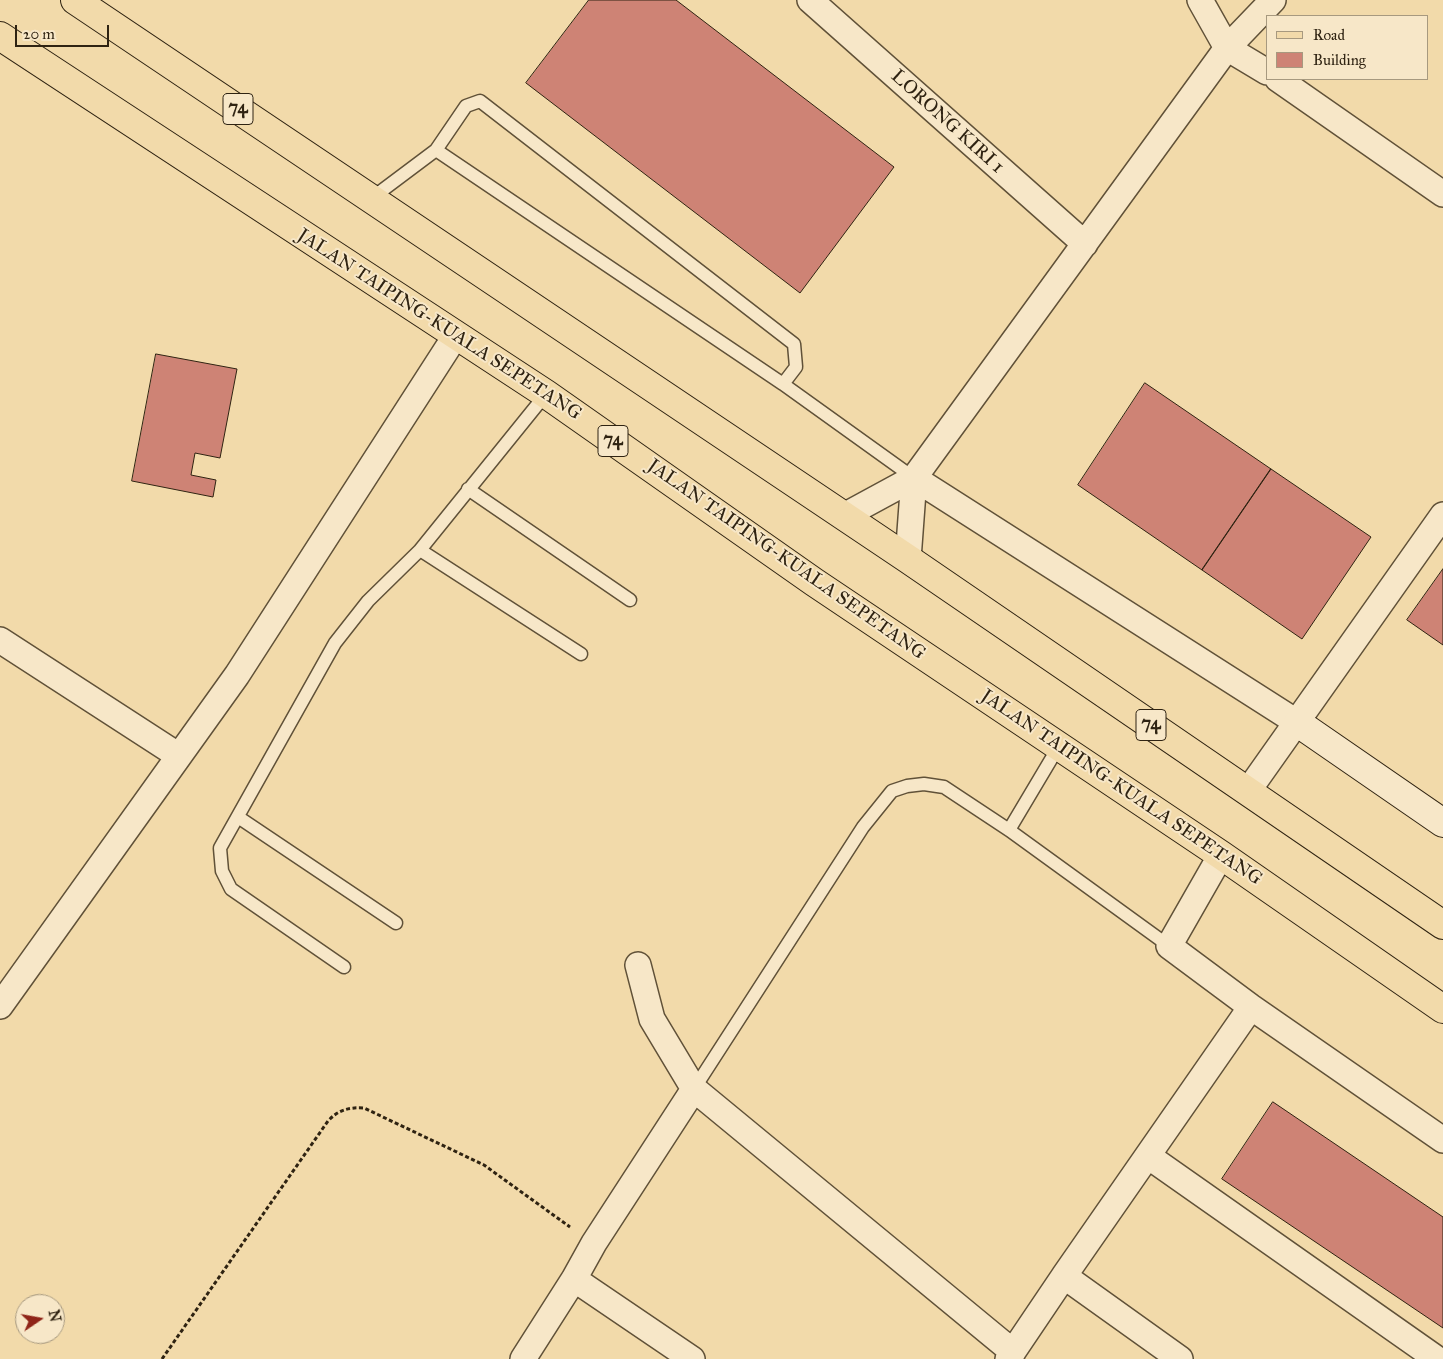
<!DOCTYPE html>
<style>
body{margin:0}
#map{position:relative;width:1443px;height:1359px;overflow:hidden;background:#f2daaa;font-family:"IM FELL Great Primer",serif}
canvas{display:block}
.legend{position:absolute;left:1266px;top:15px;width:162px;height:65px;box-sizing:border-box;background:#f7e7c8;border:1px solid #a7997f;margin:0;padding:6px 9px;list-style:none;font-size:15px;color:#2f2312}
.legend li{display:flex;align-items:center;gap:10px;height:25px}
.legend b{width:25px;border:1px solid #a7997f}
.north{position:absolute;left:15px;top:1294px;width:50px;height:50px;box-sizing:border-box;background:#f7e7c8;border:1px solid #a7997f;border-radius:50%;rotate:78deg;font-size:14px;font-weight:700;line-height:20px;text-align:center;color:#2f2312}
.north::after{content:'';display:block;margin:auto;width:18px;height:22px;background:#8f2418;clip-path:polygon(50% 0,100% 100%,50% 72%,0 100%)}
.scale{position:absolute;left:15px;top:25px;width:94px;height:22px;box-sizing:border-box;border:2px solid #2f2312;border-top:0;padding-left:6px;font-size:15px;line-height:18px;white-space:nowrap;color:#2f2312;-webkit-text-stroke:4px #f7e7c8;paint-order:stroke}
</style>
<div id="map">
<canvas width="1443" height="1359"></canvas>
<ul class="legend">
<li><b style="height:6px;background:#f2daaa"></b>Road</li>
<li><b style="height:14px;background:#ce8375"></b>Building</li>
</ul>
<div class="north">N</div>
<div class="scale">20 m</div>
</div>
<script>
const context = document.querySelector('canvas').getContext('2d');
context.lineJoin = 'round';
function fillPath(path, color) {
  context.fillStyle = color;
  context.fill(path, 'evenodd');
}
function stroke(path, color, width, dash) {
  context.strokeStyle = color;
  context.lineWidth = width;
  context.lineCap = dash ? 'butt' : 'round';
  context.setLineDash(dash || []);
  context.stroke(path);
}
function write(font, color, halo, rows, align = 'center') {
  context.font = font + ' "IM FELL Great Primer",serif';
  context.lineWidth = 4;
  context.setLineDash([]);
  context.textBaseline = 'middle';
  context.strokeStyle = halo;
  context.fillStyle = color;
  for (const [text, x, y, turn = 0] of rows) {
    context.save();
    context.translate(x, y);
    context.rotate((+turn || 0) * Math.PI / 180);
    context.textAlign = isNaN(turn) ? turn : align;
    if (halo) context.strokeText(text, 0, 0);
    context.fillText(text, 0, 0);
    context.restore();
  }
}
const building = new Path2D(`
 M589,0H676L894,167L800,293L526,83Z
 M156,354L237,369L220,458L195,453L191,475L216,480L213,497L132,481Z
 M1145,383L1271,469L1202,570L1078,485Z
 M1271,469L1371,537L1302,639L1202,570Z
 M1443,569V645L1407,620Z
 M1273,1102L1443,1217V1328L1222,1179Z`);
fillPath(building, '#ce8375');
stroke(building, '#2f2312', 1);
const lane = new Path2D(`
 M436,150L466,106L480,101L794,344L796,367L783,384
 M372,198L436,150L783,384L914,478
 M468,489L630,600
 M420,550L546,394
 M238,817L396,923
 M1009,830L1059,746
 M344,967L231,889L222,871L220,848L335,643L368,601L420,550L581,654
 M694,1089L863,827L892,791L907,786L924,784L944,787L1009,830L1169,946`);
const street = new Path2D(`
 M810,0L1085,244
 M1200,0L1227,48L1267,72
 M1278,79L1443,194
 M914,478L1298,723
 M844,516L914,478L1227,48L1273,0
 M908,559L914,478
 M0,640L179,756
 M1248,791L1443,515
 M1221,855L1169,946L1251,1007L1443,1140
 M638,965L652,1019L694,1089L1013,1352
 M0,1006L237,675L456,335
 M1148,1156L1437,1359
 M574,1279L692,1359
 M523,1359L574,1279L594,1243L694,1089
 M1008,1359L1064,1276
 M1180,1359L1064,1276L1251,1007`);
const secondary = new Path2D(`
 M1298,723L1443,823`);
const primary = new Path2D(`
 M75,0L908,559L1443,925
 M0,36L546,394L814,582L1221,855L1443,1009`);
stroke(lane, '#605138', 15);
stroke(street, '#605138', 28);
stroke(secondary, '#2f2312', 30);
stroke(primary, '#2f2312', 30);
stroke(new Path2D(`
 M162,1359L328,1121C338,1110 349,1107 364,1108L484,1165L570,1227`), '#2f2312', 3, [4, 2.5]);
stroke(lane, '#f7e7c8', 12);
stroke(street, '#f7e7c8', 25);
stroke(secondary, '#f7e7c8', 28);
stroke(primary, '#f2daaa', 28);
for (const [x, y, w] of [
 [238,109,30],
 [613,441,30],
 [1151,725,30]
]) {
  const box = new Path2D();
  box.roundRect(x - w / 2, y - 15.5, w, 31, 4);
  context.fillStyle = '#f7e7c8';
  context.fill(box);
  stroke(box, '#2f2312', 1);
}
write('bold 18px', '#2f2312', null, [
 ["74",238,109],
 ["74",613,441],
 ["74",1151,725]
]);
write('19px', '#2f2312', '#f7e7c8', [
 ["LORONG KIRI 1",947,122,42],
 ["JALAN TAIPING-KUALA SEPETANG",439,325,33],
 ["JALAN TAIPING-KUALA SEPETANG",786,560,35],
 ["JALAN TAIPING-KUALA SEPETANG",1121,788,34]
]);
</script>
